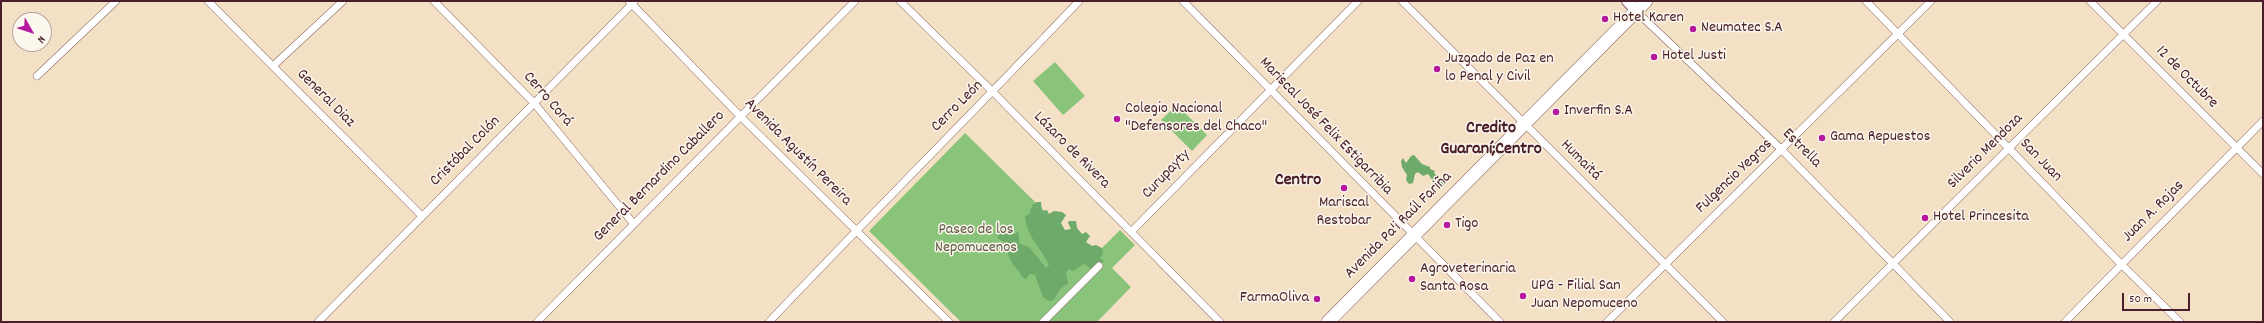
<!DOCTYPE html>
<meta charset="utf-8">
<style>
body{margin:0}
#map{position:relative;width:2264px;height:323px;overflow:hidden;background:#f4e0c4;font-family:Dekko,sans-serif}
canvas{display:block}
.frame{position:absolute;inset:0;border:2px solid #4a1f2b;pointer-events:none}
.north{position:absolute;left:12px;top:12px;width:40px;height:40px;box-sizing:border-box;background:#fbf7ec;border:1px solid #b4a19f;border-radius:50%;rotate:129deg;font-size:11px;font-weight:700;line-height:16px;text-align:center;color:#4a1f2b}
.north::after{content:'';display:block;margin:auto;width:14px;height:18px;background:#b5179e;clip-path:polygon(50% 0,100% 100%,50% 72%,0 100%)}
.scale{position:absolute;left:2122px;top:293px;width:68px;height:18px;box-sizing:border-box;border:2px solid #4a1f2b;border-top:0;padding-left:5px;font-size:12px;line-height:14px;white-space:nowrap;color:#4a1f2b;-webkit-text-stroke:3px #fbf7ec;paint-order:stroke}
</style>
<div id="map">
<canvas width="2264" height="323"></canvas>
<div class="frame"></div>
<div class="north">N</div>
<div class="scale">50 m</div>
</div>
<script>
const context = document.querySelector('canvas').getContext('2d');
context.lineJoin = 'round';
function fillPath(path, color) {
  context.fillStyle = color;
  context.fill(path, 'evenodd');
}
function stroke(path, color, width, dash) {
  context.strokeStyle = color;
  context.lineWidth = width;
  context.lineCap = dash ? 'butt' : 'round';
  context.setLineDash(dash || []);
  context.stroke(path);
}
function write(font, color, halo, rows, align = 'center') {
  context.font = font + ' Dekko,sans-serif';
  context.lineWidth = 3;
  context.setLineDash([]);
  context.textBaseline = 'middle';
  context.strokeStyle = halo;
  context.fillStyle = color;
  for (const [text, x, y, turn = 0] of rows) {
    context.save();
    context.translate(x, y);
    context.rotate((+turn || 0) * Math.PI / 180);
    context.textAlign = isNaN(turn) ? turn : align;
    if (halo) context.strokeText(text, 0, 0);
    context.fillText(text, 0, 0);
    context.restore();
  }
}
fillPath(new Path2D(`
 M1055,62L1085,96L1063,115L1033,81Z
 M1177,105L1207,135L1192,151L1161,120Z
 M965,133L1092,258L1120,230L1135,245L1112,268L1131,287L1097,322H961L869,231Z`), '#89c47a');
fillPath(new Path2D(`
 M1414,155L1422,164L1430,167V169L1435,171L1434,173L1445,183L1444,185L1438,186L1437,182L1433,181L1428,174L1423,176L1418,172L1415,174L1413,183L1409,184L1406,180L1407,175L1402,167L1401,161L1403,158L1406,163L1411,156Z
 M1037,202H1041L1042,211L1047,210L1049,214L1054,211L1062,212L1066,215L1061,223L1065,230L1071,229L1068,223L1069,221H1076L1077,228L1082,234L1086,232L1090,236L1086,242L1092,246L1096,245L1102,248L1103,254L1100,258L1104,261L1092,270L1084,264L1073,271L1069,269L1066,273L1068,283L1059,290L1054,300L1049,301L1043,297L1035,275L1030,274L1026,279L1021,276C1020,269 1015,269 1012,263C1008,256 1007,250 1005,242L998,239L997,227L1000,226L1007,234H1016V231L1019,234V243L1030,248L1046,268L1049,265C1041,247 1027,238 1025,217L1030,213L1032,205Z`), '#6eaa6a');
const street = new Path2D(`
 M208,1L422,216
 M434,1L534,103L633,223
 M629,1L740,116L949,322
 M900,1L993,92L1220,322
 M1183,1L1500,322
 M1402,1L1723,322
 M1866,1L2121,264L2180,322
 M2090,1L2263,174
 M1636,11L1782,150L1950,322
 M273,66L343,1
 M37,76L116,1
 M1131,232L1358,1
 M318,322L634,2
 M537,322L855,1
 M769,322C871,214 977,109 1079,1
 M1043,322L1099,266
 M1607,322L1931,1
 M1834,322L2157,1
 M2065,322L2263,121`);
const secondary = new Path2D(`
 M1627,1L1636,11`);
const highway = new Path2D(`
 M1328,322L1646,1`);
stroke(street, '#866361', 8);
stroke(secondary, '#866361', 12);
stroke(highway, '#866361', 14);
stroke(street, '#fff', 7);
stroke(secondary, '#fff', 10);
stroke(highway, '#fff', 13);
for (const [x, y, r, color] of [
 [1605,19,4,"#b5179e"],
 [1693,29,4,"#b5179e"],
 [1654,57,4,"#b5179e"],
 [1437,69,4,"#b5179e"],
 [1556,112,4,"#b5179e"],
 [1117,119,4,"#b5179e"],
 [1822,138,4,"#b5179e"],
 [1344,188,4,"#b5179e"],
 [1925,218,4,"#b5179e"],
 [1447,225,4,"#b5179e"],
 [1412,279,4,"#b5179e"],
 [1523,296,4,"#b5179e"],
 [1317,299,4,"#b5179e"]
]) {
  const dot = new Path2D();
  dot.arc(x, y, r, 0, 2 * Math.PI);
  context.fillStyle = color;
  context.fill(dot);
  stroke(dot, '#fbf7ec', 1.5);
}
write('16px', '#4a1f2b', '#fbf7ec', [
 ["Hotel Karen",1613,19],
 ["Neumatec S.A",1701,29],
 ["Hotel Justi",1662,57],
 ["Juzgado de Paz en",1445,60],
 ["lo Penal y Civil",1445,78],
 ["Colegio Nacional",1125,110],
 ["\"Defensores del Chaco\"",1125,128],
 ["Inverfin S.A",1564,112],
 ["Gama Repuestos",1830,138],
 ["Mariscal",1344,204,"center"],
 ["Restobar",1344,222,"center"],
 ["Hotel Princesita",1933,218],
 ["Tigo",1455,225],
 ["Agroveterinaria",1420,270],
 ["Santa Rosa",1420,288],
 ["UPG - Filial San",1531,287],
 ["Juan Nepomuceno",1531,305],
 ["FarmaOliva",1309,299,"right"]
], 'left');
write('16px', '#4a1f2b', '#fbf7ec', [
 ["12 de Octubre",2186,78,45],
 ["General Diaz",325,99,45],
 ["Cerro Corá",547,100,49],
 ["Cerro León",958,107,-45],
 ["Mariscal José Felix Estigarribia",1325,127,46],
 ["Estrella",1801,149,45],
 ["Lázaro de Rivera",1071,151,45],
 ["Cristóbal Colón",466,152,-45],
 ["Silverio Mendoza",1986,152,-45],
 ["Avenida Agustín Pereira",797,153,45],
 ["Humaitá",1580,161,45],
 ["San Juan",2040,161,46],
 ["Curupayty",1167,175,-46],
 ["General Bernardino Caballero",660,177,-45],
 ["Fulgencio Yegros",1735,177,-44],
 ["Juan A. Rojas",2154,212,-45],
 ["Avenida Pa'i Raúl Fariña",1399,226,-45]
]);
write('16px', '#605947', '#fbf7ec', [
 ["Paseo de los",976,231],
 ["Nepomucenos",976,249]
]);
write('bold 18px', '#4a1f2b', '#fbf7ec', [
 ["Credito",1491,130],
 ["Guaraní;Centro",1491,151],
 ["Centro",1298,182]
]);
</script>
